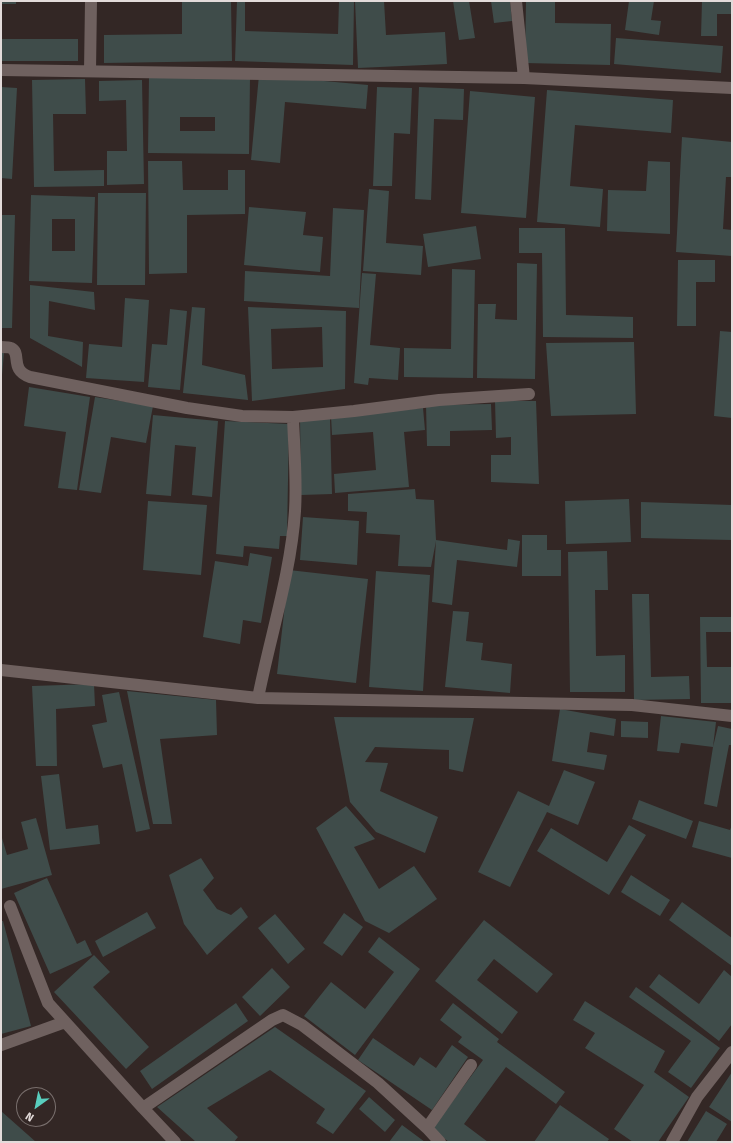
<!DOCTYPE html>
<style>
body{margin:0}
#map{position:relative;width:733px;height:1143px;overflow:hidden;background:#332725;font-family:"Fira Sans",sans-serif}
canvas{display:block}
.frame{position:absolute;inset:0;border:2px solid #e3dbda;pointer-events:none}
.north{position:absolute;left:16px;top:1087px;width:40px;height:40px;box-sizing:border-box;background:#332725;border:1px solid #796f6d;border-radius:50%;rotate:213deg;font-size:11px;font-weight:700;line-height:16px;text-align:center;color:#e3dbda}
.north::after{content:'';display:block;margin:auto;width:14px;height:18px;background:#59cebe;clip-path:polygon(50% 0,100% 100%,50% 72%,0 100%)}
</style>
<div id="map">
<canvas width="733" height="1143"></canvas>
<div class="frame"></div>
<div class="north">N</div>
</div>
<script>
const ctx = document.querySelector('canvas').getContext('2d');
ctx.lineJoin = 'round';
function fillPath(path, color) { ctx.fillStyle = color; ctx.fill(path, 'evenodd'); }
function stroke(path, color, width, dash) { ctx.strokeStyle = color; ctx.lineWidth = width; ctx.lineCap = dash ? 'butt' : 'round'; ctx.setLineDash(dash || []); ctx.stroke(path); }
fillPath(new Path2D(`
 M1 1H16V4H1Z
 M182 1H231L232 61 104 63V35L182 34Z
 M237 1H245V31L338 34 339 1H354L353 65 235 61Z
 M355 1H384L386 35 445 32 447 64 358 68Z
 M453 1H469L475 38 459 40Z
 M491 1H510L512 21 494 23Z
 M526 1H555V23L611 24 610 65 525 63Z
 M629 1H654L651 20 661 21 659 35 625 30Z
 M702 1H732V14H717V36H701Z
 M616 38 723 46 721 73 614 64Z
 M1 39H78V61H1Z
 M259 75 368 85 366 109 285 102 280 163 251 160Z
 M149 76 250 78 249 154 148 153ZM180 117H215V131H180Z
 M85 79 86 114H53L54 171 104 170V186L34 187 32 80Z
 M142 80 144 184 107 185V151H127L126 100 99 101V81Z
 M1 87 17 88 12 179 1 178Z
 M377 87 412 88 410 134 394 133 392 186H373Z
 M419 87 464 89 463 120 434 119 431 200 415 199Z
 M547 90 673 100 671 133 575 125 570 186 603 189 600 227 537 222Z
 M470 91 535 97 526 218 461 213Z
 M682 137 732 142V177H726L723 229 732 230V256L676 252Z
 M148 161H182L183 190H228V170H245V214L187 215V273L149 274Z
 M648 161 670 162V234L607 231 608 190 646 191Z
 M369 189 389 191 386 243 423 246 421 275 363 271Z
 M98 193H146L145 285H97Z
 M31 195 95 197 92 283 29 281ZM52 219H75V251H52Z
 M249 207 306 212 303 235 323 237 320 272 244 265Z
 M333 208 364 210 359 308 244 301 245 271 330 276Z
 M1 215H15L12 328H1Z
 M476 226 481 259 428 267 423 234Z
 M519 228H565L566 315 633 317V338L543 337 542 253H519Z
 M678 260H715V282H696V326H677Z
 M517 263 537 264 535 379 477 378 478 304H496L495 319 517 320Z
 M452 269 475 270 473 378 404 377V348L451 349Z
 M362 273 376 274 370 345 400 348 398 380 369 378 368 385 354 383Z
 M30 285 94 292 95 310 49 301 48 336 83 342 82 367 30 338Z
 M125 298 149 300 144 382 86 378 89 344 122 347Z
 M192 307 205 308 202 365 245 375 248 400 183 393Z
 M248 307 346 311 345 389 252 401ZM322 327 323 367 272 369 271 329Z
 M170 309 187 311 180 390 148 387 152 344 167 345Z
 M720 331 732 332V418L714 416Z
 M634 342 636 414 551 416 546 343Z
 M1 353H4L2 375H1Z
 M29 387 90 397 77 490 58 488 66 432 24 426Z
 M95 397 153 406 146 443 111 437 101 493 79 490Z
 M495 401H536L539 484 491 482V455H511V437L496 438Z
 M491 404 492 430 450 431V446H427L426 405Z
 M423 408 425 430 404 432 409 487 335 493 334 474 376 470 373 432 332 435 331 416Z
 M153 415 218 421 212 497 192 495 196 447 175 445 171 496 146 494Z
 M330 417 332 494 301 495 300 418Z
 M225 421 289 424 287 536H280L279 549 244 546 243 557 216 554Z
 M415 489 416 499 434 500 436 540 507 550 508 539 520 541 517 567 457 560 452 605 432 602 436 541 431 567 398 566 400 535 366 533 367 512 348 511V494Z
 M629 499 631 542 566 544 565 501Z
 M148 501 207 505 201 575 143 570Z
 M641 502 732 505V540L641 538Z
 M303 517 359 521 357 565 300 560Z
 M522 535H547V550H561V576H522Z
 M607 551 608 590H595L596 656 625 655V692H570L568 552Z
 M250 553 272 557 261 623 243 620 240 644 203 637 215 561 248 566Z
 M289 570 368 579 356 683 277 674Z
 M376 571 430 575 423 691 369 687Z
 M632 594H649L651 677 689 676 690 699 634 700Z
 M453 611 469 612 466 641 483 643 481 660 512 664 510 693 445 687Z
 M700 617H732V632H706L707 667H732V703H701Z
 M94 684 95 706 56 709 57 766H36L32 686Z
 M127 691 216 700 217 735 160 739 172 824H153Z
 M119 692 150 829 136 832 122 764 103 768 92 725 107 722 102 695Z
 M560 709 616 719 614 736 590 732 587 752 607 755 604 770 552 761Z
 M661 716 716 722 713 747 681 743 679 753 657 751Z
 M334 717 474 718 463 772 449 769V750L375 747 365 762 388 763 380 791 438 817 425 853 376 832 350 802Z
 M621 721 648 722V738L621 737Z
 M718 726 732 729V745H729L717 807 704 804 713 747Z
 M564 770 595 782 578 825 547 812 510 887 478 872 518 791 549 806Z
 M59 774 66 829 98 825 100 844 50 850 41 776Z
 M639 800 693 821 686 839 632 819Z
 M346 806 375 839 354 847 379 889 414 866 437 899 389 933 365 921 316 828Z
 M36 818 52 875 1 889V838H2L7 855 28 849 21 822Z
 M699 821 730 830 732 825V858L692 847Z
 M629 825 646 835 609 895 537 851 551 828 607 862Z
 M201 858 214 878 203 890 217 909 231 915 241 907 248 917 207 955 184 924 169 875Z
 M631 875 670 900 660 916 621 892Z
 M47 878 77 944 85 940 92 955 50 974 14 893Z
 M682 902 732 938V966L669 920Z
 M147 912 156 928 103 957 95 941Z
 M344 913 363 927 342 956 323 943Z
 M275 914 305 949 288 964 258 928Z
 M484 920 553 974 537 993 494 959 477 980 518 1012 502 1034 435 981Z
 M1 921H3L31 1026 1 1034Z
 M379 937 420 969 355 1055 304 1016 331 982 365 1009 394 972 368 952Z
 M94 955 110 972 93 987 149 1047 126 1069 54 992Z
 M272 968 290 987 260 1016 242 997Z
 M724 970 732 977V1024L719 1041 649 987 659 974 699 1004Z
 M636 987 720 1048 691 1088 668 1072 691 1041 629 997Z
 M585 1001 665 1051 654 1072 689 1097 658 1142H633L614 1129 644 1085 585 1048 595 1033 573 1020Z
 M236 1003 248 1021 152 1089 140 1071Z
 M453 1003 499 1039 497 1042 565 1092 556 1104 506 1067 464 1124 488 1142H449L432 1129 483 1060 458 1042 462 1037 440 1020Z
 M275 1027 366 1091 333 1134 316 1123 325 1109 270 1070 207 1108 238 1137 234 1142H196L157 1107Z
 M373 1038 414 1066 420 1057 436 1068 452 1045 468 1057 432 1110 358 1060Z
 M732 1072V1122L709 1107Z
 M369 1097 395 1120 385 1132 359 1109Z
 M560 1105 609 1139 607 1142H534Z
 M1 1111 36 1142H1Z
 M706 1111 727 1124 716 1142H687Z
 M402 1125 425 1142H389Z`), '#3f4c4a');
stroke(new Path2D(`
 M516 1 524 78
 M1 70 524 78 732 88
 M90 71 91 1
 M1 347C4 347 9 347 11 348 22 353 9 370 30 377L187 408 242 416 293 417 354 411 439 400 529 394
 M1 670 258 698 632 705 732 716
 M258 698C270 637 291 573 295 511 297 480 294 448 293 417
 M10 906 48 1003 143 1108
 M1 1045 65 1022
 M175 1142 143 1108 272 1020 283 1015 302 1025 378 1083 427 1128
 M440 1142 427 1128 471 1065
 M672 1142 697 1097 732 1052`), '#6f615f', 12);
</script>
